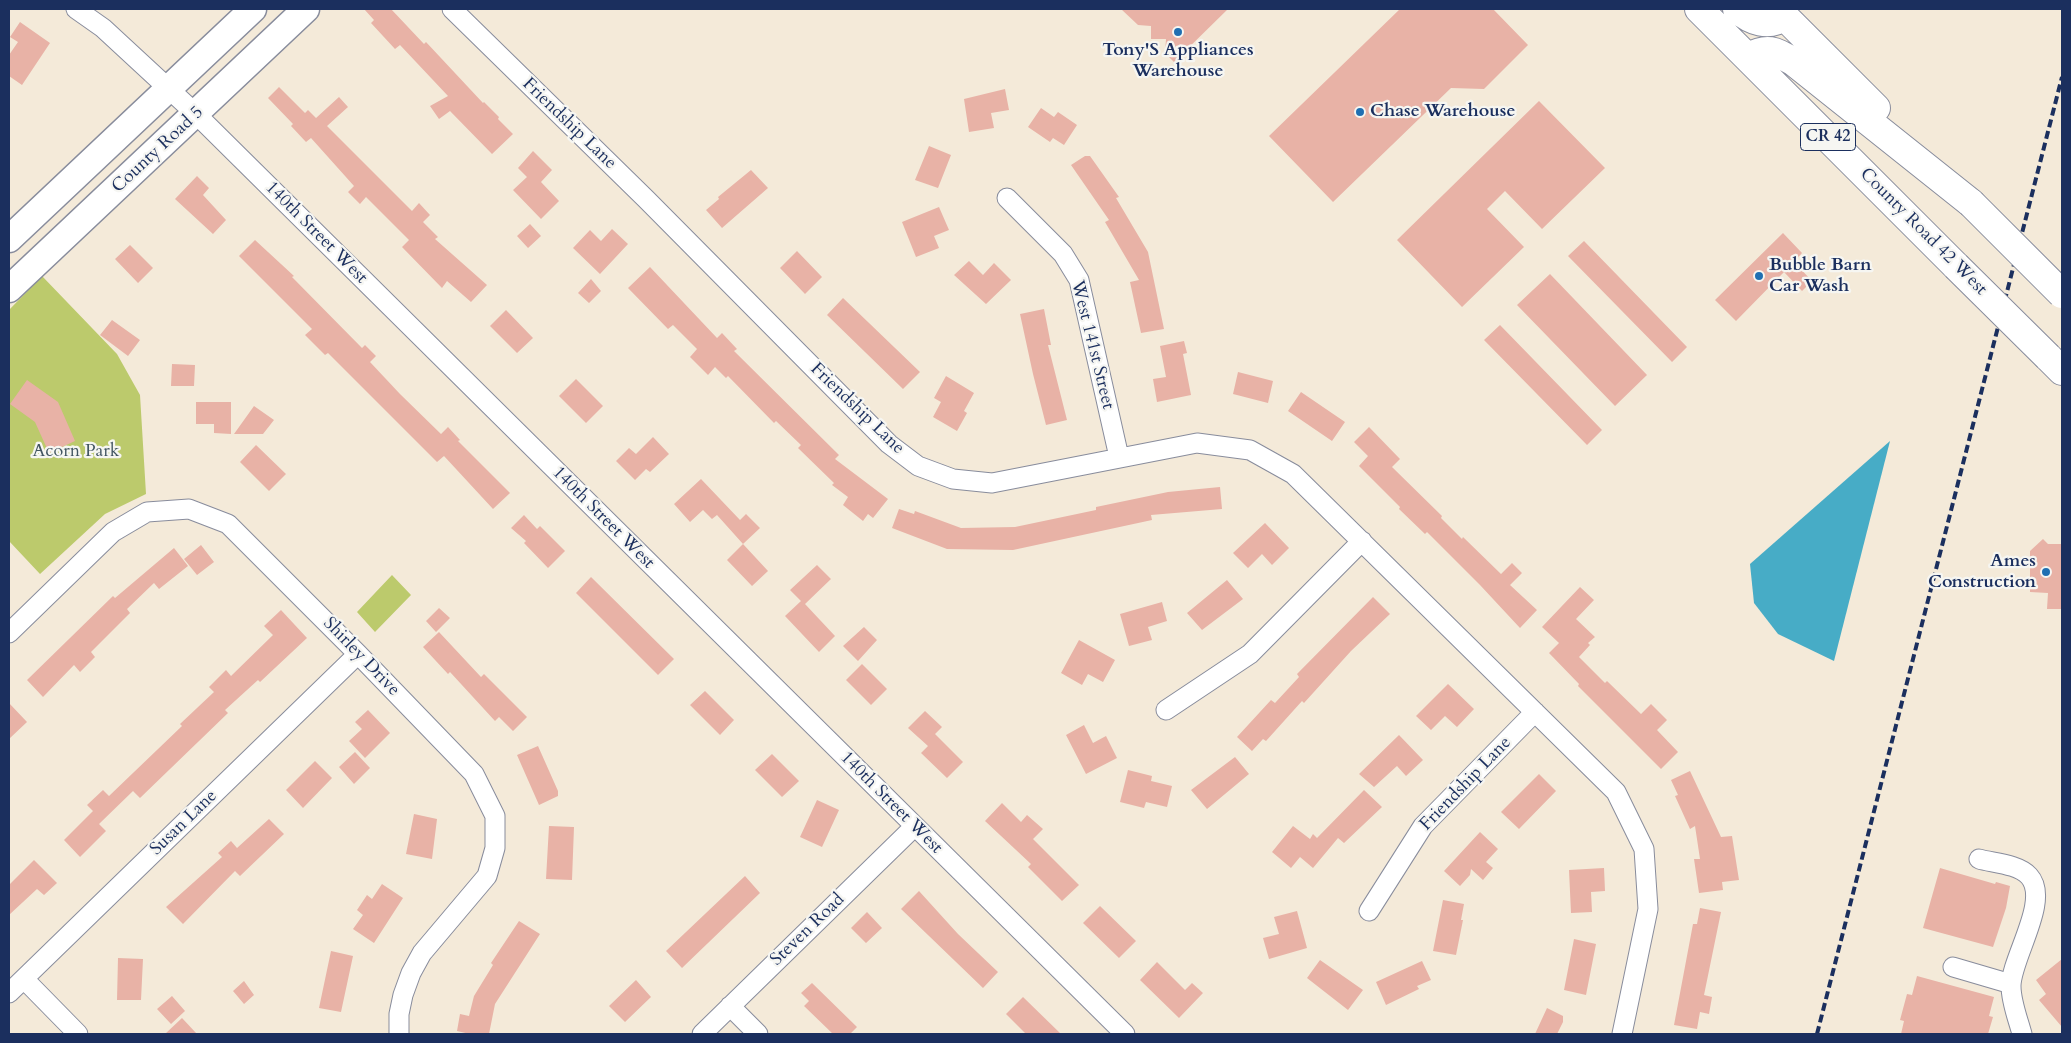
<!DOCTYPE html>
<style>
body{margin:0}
#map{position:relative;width:2071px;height:1043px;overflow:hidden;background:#f4ead9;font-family:Cardo,serif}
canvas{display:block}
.frame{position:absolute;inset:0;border:10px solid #1b2f5e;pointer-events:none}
</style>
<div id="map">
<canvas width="2071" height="1043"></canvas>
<div class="frame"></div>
</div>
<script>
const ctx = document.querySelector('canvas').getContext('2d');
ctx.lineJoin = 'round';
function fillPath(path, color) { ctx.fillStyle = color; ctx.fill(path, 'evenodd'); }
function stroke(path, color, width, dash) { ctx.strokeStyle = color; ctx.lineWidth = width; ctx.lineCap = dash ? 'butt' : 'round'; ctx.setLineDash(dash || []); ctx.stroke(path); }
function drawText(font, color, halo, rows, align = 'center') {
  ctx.font = font + ' Cardo,serif'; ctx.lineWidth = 4.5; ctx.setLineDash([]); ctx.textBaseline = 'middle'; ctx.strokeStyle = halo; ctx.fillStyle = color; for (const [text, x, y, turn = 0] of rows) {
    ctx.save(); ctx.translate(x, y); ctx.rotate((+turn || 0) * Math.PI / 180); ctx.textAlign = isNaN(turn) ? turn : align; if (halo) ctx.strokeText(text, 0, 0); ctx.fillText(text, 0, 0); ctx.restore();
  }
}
fillPath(new Path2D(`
 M42 276 117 354 140 395 146 494 105 514 40 574 9 541V310Z
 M392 575 411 595 375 632 357 612Z`), '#bcca6c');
fillPath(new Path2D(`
 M1890 441 1834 661 1778 634 1754 603 1750 564Z`), '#47acc6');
fillPath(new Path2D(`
 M364 9H391L424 44 426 42 483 103 484 102 499 117 498 119 513 134 492 154 450 111 439 119 430 106 448 96 400 45 395 49 371 23 374 20Z
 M1121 9H1228L1174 62 1165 53 1166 39H1151V26L1138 25Z
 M1400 9H1493L1528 45 1484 89 1451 88 1333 202 1269 136Z
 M20 22 50 43 22 85 9 76V55L18 42 10 37Z
 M279 87 305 113 308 110 316 118 339 97 348 107 327 126 412 211 419 203 430 215 423 222 438 237 435 239 487 285 471 302 447 281 442 288 402 247 409 240 366 197 360 204 348 192 354 186 311 138 306 142 291 126 293 124 268 98Z
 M1005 89 1009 110 991 113 994 128 969 132 964 99Z
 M1539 101 1605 168 1542 229 1505 191 1487 209 1524 247 1462 307 1397 240Z
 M1041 108 1054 117 1058 112 1077 125 1064 145 1053 138 1050 142 1028 127Z
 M929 146 951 155 938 188 915 180Z
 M533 151 552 170 541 182 559 201 541 219 513 190 527 177 518 168Z
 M1085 156H1090L1119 197 1116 198 1148 252 1164 329 1141 333 1130 282 1139 280 1105 222 1109 220 1071 165Z
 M751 170 768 188 722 228 706 210 719 199 718 197Z
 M197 176 209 188 203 195 226 220 213 234 175 199Z
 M939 207 949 230 934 236 939 248 916 257 902 222Z
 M530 224 541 236 528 248 517 236Z
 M612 229 628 244 600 274 573 248 590 230 601 241Z
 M1783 233 1802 253 1794 262 1812 281 1802 291 1784 272 1736 321 1715 300Z
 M255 240 294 276 292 277 362 348 365 345 376 356 370 362 400 394 441 434 448 427 460 440 458 441 510 493 493 509 444 456 437 462 328 353 325 355 305 335 312 329 239 256Z
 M1584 241 1687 347 1672 362 1568 256Z
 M130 245 153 268 138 283 115 259Z
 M797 251 822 277 805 294 780 268Z
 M969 261 983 275 994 263 1011 280 986 304 954 275Z
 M650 267 717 338 722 333 737 349 734 351 839 455 835 459 888 499 873 518 868 514 863 521 843 505 848 497 832 485 834 483 798 448 801 445 776 421 774 423 728 376 726 378 715 367 708 375 690 357 697 349 673 325 668 329 628 288Z
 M1550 274 1647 375 1615 406 1517 305Z
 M591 279 601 291 589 303 578 293Z
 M843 298 920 372 903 389 827 315Z
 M1044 309 1051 345H1048L1067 420 1046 425 1033 374 1020 314Z
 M506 310 533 338 517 353 490 326Z
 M112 320 140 340 128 356 100 335Z
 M1500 325 1602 430 1587 445 1484 340Z
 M1184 341 1187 353 1183 354 1191 395 1157 402 1153 379 1166 377 1160 346Z
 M172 364 195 365 194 386H171Z
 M1238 372 1273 381 1268 403 1233 394Z
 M946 376 974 393 964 411 967 413 957 431 933 417 941 402 934 398Z
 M576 379 603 406 586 423 559 396Z
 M27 380 58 402 75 441 49 453 35 422 10 404Z
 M1301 392 1345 422 1332 441 1288 411Z
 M196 402H231V434L214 433V424H196Z
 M254 406 274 420 263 434H234Z
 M1369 427 1400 459 1392 467 1442 516 1441 518 1462 539 1463 537 1501 574 1512 563 1522 573 1510 585 1537 610 1520 628 1480 585 1427 532 1425 534 1399 509 1400 507 1359 466 1368 456 1354 442Z
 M653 437 669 454 650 472 646 469 635 480 616 461 629 448 636 454Z
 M256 445 286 474 269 491 240 462Z
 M701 479 740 520 746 514 760 528 743 544 717 515 712 519 703 510 690 522 674 504Z
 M1220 487 1222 509 1151 515 1152 520 1013 550 947 549 892 528 899 509 914 514 915 511 961 528 1015 527 1096 510V507L1168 492Z
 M524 515 537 529 540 526 565 551 548 568 524 543 526 541 511 528Z
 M1265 523 1289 548 1272 565 1262 554 1248 568 1233 553Z
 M2043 539 2048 544H2062V609H2047L2048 593 2030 592V551Z
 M743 544 768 571 752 586 727 560Z
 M201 545 214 562 197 575 184 559Z
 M174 548 188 566 159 589 154 583 127 609 130 613 91 652 95 657 80 672 74 665 43 697 27 680 113 596 115 598Z
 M817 565 831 579 805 604 835 636 819 652 785 616 801 601 790 590Z
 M591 577 674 659 658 675 576 593Z
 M1227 580 1243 599 1202 630 1187 613Z
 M1580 587 1594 600 1576 619 1595 637 1588 643 1590 645 1579 657 1605 683 1607 681 1641 714 1651 704 1667 720 1657 730 1678 752 1661 769 1578 686 1579 684 1549 653 1559 643 1542 627Z
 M1373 597 1390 614 1351 651 1304 703 1302 701 1266 741 1263 739 1252 751 1237 737 1271 700 1275 703 1299 677 1297 674Z
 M1162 602 1167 621 1148 627 1152 640 1129 646 1120 614Z
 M439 608 450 618 436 632 426 621Z
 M281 610 307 638 260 682 258 680 225 710 228 713 140 798 133 791 99 824 106 831 80 857 64 840 93 811 87 805 103 790 109 796 182 726 180 724 214 692 209 687 226 670 231 676 273 635 264 626Z
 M864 627 877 640 858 661 843 646Z
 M439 632 481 677 484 674 527 717 513 731 499 717 495 721 450 672 448 674 423 647Z
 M1079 640 1115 660 1103 682 1088 674 1082 685 1061 673Z
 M862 664 887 689 871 705 846 680Z
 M1448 684 1474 709 1457 727 1445 716 1431 730 1416 716Z
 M705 691 734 720 720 735 690 705Z
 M9 703 27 722 9 739Z
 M368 710 390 733 365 758 349 741 362 729 355 722Z
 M925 711 942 727 935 734 963 762 947 778 921 753 928 746 908 728Z
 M1084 725 1093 743 1106 736 1117 758 1086 774 1066 735Z
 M1399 735 1423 760 1406 776 1397 766 1374 787 1359 774Z
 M538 746 558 791V796L539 805 517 755Z
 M355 752 370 768 354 784 339 767Z
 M772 754 799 781 782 797 755 770Z
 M1235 757 1249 774 1207 809 1191 790Z
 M315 761 332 778 303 808 286 790Z
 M1128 770 1152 776 1151 781 1172 786 1167 807 1146 802 1144 808 1120 802Z
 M1690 771 1721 837 1732 836 1739 880 1722 882 1723 890 1699 893 1694 859H1700L1695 826 1690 829 1675 796 1678 795 1671 780Z
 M1539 774 1556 791 1519 829 1501 812Z
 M1364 790 1382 807 1344 843 1338 838 1313 868 1300 857 1291 868 1272 852 1293 826 1310 839 1313 834 1317 838Z
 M817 800 839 810 822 847 800 837Z
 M1002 803 1021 822 1027 815 1043 829 1033 839 1079 885 1062 901 1028 867 1031 864 985 821Z
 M414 814 437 819 432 859 406 854Z
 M269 819 284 834 240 876 235 871 183 924 166 907 222 857 218 853 231 841 237 848Z
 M549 826 574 827 572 880 546 879Z
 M1480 832 1498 849 1486 862 1493 868 1483 880 1471 869 1470 875 1460 886 1444 871Z
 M34 860 57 883 44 895 37 889 9 915V885Z
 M1604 868 1605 891 1591 892 1592 912 1571 913 1569 870Z
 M1940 868 1995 884 1996 882 2010 886 2006 908 1993 947 1923 928Z
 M745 876 760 893 682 968 666 951Z
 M382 884 403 898 374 943 353 929 363 915 357 910 367 895 372 899Z
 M919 891 958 934 998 972 983 988 901 909Z
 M1443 900 1464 904 1461 920H1463L1456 955 1433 951Z
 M1100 906 1136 941 1119 958 1083 923Z
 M1700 908 1721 912 1704 995 1712 997 1709 1014 1700 1012 1697 1029 1674 1025 1693 924H1697Z
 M1297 911 1307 948 1269 959 1263 938 1279 934 1274 917Z
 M867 912 882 928 866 943 851 928Z
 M519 921 540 934 495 1004 489 1034H470L457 1031 460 1014 469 1016 474 996 493 965 491 963Z
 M1574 939 1596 944 1586 995 1564 990Z
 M331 951 353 956 341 1012 319 1008Z
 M118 958 143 959 141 1000H117Z
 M2062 959V1027L2039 1000 2046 994 2036 980Z
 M1320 960 1363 990 1348 1010 1307 978Z
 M1422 961 1431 980 1417 986 1419 989 1386 1005 1376 982Z
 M1157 962 1185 990 1192 983 1203 993 1179 1018 1140 980Z
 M1917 976 1994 997 1989 1016 1993 1017 1988 1034H1901L1904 1021 1900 1020 1907 994 1912 995Z
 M636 980 651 997 625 1022 609 1006Z
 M244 981 254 995 244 1004 233 991Z
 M812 983 857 1027 850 1034H833L804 1006 809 1001 801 993Z
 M172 996 185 1011 171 1024 157 1009Z
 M1023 997 1061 1034H1026L1006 1014Z
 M1547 1008 1563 1016V1022L1557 1034H1535Z
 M182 1018 197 1034H165Z`), '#e8b2a6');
const minor = new Path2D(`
 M76 9 103 28 196 114 1125 1034
 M452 9 646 199 889 444 918 466 953 479 992 483 1197 443 1250 450 1293 474 1616 792 1644 849 1648 909 1622 1034
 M1007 198 1063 254 1079 280 1119 457
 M9 633 113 532 147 512 189 509 228 524 358 654 474 774 495 816V848L487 876 422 953 411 973 403 995 399 1014V1034
 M1166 710 1250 654 1362 541
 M1979 859C1993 863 2018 864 2029 876 2051 900 2011 958 2011 986 2011 1002 2018 1019 2022 1034
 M1369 911 1423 826 1535 712
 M1953 967 2011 984
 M24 979 78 1034
 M9 993 358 654
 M730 1006 758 1034
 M702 1034 915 826`);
const secondary = new Path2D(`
 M9 239 253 9
 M9 289 306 9`);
const trunk = new Path2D(`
 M1699 9 1956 266
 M1737 9C1751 21 1769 28 1784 16
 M1777 9 1876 108
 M1748 57C1768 46 1775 51 1794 62L1971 203
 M2048 357 2062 371`);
stroke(minor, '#888c9c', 21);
stroke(secondary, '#888c9c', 29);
stroke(trunk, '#888c9c', 30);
stroke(minor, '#fff', 19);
stroke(secondary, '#fff', 26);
stroke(trunk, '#fff', 28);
stroke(new Path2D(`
 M1817 1034 2062 77`), '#1b2f5e', 4, [8, 4]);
const trunkBridge = new Path2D(`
 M1971 203 2062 294
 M1956 266 2048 357`);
stroke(trunkBridge, '#888c9c', 30, []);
stroke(trunkBridge, '#fff', 28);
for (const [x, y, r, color] of [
 [1178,32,5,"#1f6fb2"],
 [1360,112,5,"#1f6fb2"],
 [1759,276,5,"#1f6fb2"],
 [2046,572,5,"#1f6fb2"]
]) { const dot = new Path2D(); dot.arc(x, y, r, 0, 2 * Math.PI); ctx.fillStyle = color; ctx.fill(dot); stroke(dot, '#f6f6f2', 2); }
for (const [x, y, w] of [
 [1828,137,55]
]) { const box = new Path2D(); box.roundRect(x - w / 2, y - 13.5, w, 27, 4); ctx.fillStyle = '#f6f6f2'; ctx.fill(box); stroke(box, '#1b2f5e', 1); }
drawText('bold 16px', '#1b2f5e', null, [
 ["CR 42",1828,137]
]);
drawText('bold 18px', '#1b2f5e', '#f6f6f2', [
 ["Tony'S Appliances",1178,51,"center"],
 ["Warehouse",1178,72,"center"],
 ["Chase Warehouse",1370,112],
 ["Bubble Barn",1769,266],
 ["Car Wash",1769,287],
 ["Ames",2036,562,"right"],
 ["Construction",2036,583,"right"]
], 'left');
drawText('18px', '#1b2f5e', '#f6f6f2', [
 ["Friendship Lane",569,124,44],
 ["County Road 5",158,150,-43],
 ["County Road 42 West",1923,232,45],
 ["140th Street West",316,233,45],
 ["West 141st Street",1092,345,76],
 ["Friendship Lane",857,409,44],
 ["140th Street West",603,518,45],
 ["Shirley Drive",361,657,46],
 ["Friendship Lane",1466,784,-46],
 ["140th Street West",891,803,45],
 ["Susan Lane",184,823,-44],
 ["Steven Road",808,930,-44]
]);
drawText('18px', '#435662', '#f6f6f2', [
 ["Acorn Park",76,452]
]);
</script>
